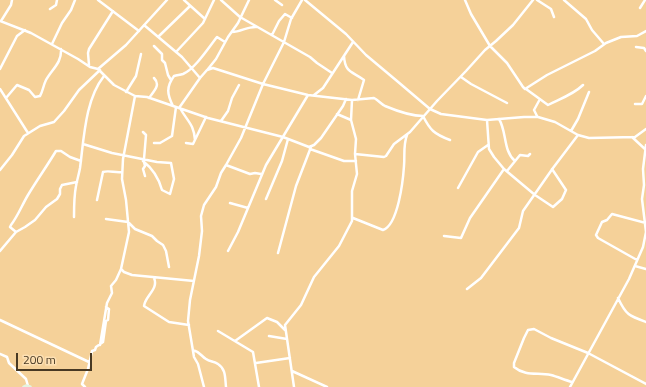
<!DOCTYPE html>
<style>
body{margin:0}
#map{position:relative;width:646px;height:387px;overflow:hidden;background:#f5d199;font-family:"Titillium Web",sans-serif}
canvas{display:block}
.scale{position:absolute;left:16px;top:353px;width:76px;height:18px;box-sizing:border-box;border:2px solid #483923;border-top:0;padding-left:5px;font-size:12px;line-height:14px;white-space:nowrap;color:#483923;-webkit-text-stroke:3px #fde0b3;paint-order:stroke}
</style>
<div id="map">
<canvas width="646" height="387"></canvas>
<div class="scale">200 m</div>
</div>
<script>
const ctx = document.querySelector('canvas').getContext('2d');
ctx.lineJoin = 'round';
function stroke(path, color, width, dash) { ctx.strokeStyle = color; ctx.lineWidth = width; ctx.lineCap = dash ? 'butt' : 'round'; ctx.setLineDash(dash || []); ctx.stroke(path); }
stroke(new Path2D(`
 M98 0 139 31
 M184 0 205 19
 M221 0 240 17 310 57 317 63 332 73
 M275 0 282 5
 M305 0 346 34 366 55 397 81 430 109 441 114 487 120 524 117H538L555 122 578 135 589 138 635 137 646 129
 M465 0 471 14 490 46 507 63 523 87 525 89 547 75 595 51 606 43 621 37 637 36 646 31
 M537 0 551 9 554 17
 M564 0 586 19 592 30 604 44
 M640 8 645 0
 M50 9 56 5 57 0
 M0 21 31 33 78 59 90 67 98 69 126 45 167 0
 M1 21 11 5 12 0
 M144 25 182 57 200 78
 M232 32C241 32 248 26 257 27
 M272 35 279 21 285 14 292 18
 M158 37 190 6
 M52 44 62 23 71 10 75 0
 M154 46 162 54V60L165 63 168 75 171 80
 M636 47 644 48 646 51
 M176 52 203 23 214 0
 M344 56C345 73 352 71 364 80L358 100
 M89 65 88 53 89 49 113 11
 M0 69 17 36 25 30
 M98 69 114 85 135 96 147 97 208 118 283 137 309 147 314 145 321 138 343 106 346 99
 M208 69 216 59 228 37 238 23 249 0
 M461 77 471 84 507 103
 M0 89 28 133
 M526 89 548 105C560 99 574 94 583 85
 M126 92 136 76 141 54
 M314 95 323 88 353 42
 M135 96 123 159 122 179 126 200 129 232 121 269 124 272 132 275 194 281
 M6 98 17 85 29 90 35 97 40 96C43 91 43 86 46 80 52 69 62 63 61 49
 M149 98C154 91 161 85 154 78
 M635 104H642L646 96
 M173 106C167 94 166 87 174 76 177 75 180 75 183 74 195 69 209 47 217 37L225 42
 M179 108 200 78 207 70 213 68 263 84 308 95 352 100 374 98C378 100 381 104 385 106 397 111 410 116 423 116 430 130 434 134 450 140
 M180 108C187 121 194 124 195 140
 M337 114 351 120
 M537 116 534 110 540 99
 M499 119C507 132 503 151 515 161
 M221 121 228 111 232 98 239 85
 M571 131 578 119 589 92
 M143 132 146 135 144 159
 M632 137 646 150
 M154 143H160L172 136 176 107
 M186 143 193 144 206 117
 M83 144 112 153 157 162 171 163 174 179 170 194 162 190C159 179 152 168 143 161
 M310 149 344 161H356
 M355 154 384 157 386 156 394 144 410 132 437 101 466 71 485 50 496 41 513 25 533 0
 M144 162 145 166 143 169 145 176
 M226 165 250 174 255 173 261 174
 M504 169 535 195 553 207 562 199 566 190 552 169
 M0 170 12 155 24 136 40 126 54 122 64 111 79 90 100 70
 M507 171 520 155 528 156 530 154
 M458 188 478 152 488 145
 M266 199 282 161 288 139
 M97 200 103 172C109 170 115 173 122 172
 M230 203 248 208
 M74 217C74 206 74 196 76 186 77 180 79 174 80 168 84 138 85 100 104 76
 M353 218 383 230C398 225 403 181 404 166 405 155 403 145 407 135
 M106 219 128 222
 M129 223 135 229 152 236 157 241 163 245 166 251 169 267
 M16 232 10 227 11 225C18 216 22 205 28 195 37 180 47 166 56 151H61L70 157 81 161
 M444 236 461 238 470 218 504 169 494 157 489 149 487 120
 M0 251 16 232 25 227 35 220 46 207 57 199 60 194V189L62 185 77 182
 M228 251 238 232 266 165 308 95
 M278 253 296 186 311 147
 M637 260 598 238 596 235 602 222 607 220 612 214 646 223
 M635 266 646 269
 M154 278C159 289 145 296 144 306L169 322 189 325
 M467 289 481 278 519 228 523 211 553 168 578 135
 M618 298C626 315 629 316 646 322
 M0 320 89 362
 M218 331 253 352 259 387
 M269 336 287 339
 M235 341 267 318 277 322 285 330
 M100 345 107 303 112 293 111 286 116 280 121 269
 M193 350C200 352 201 356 206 359 210 362 214 361 218 364 226 369 225 378 226 387
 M0 354 7 357 9 363 26 379 28 386
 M256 363 290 358
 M292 371 327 387
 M572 382C565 380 558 377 551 375 538 372 526 377 514 367V363L524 338 528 330 534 329 551 338 588 353 646 384
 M85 387 82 384 88 369 92 351 95 350 96 347 103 342 106 321 108 320 109 309 106 307
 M204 387 198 364 194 357 188 321 190 300 199 256 202 231 201 216 204 205 216 187 221 173 226 165 241 138 263 84 284 42 291 19 302 0
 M294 387 285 325 301 305 314 277 339 246 352 221V191L357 174 355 154 356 139 351 120 352 100
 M570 387 629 279 643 247 646 232 642 199 644 185 643 169 646 145`), '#fff', 2.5);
stroke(new Path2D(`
 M24 387 26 386 30 387`), '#e5f4e0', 3.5);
</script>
